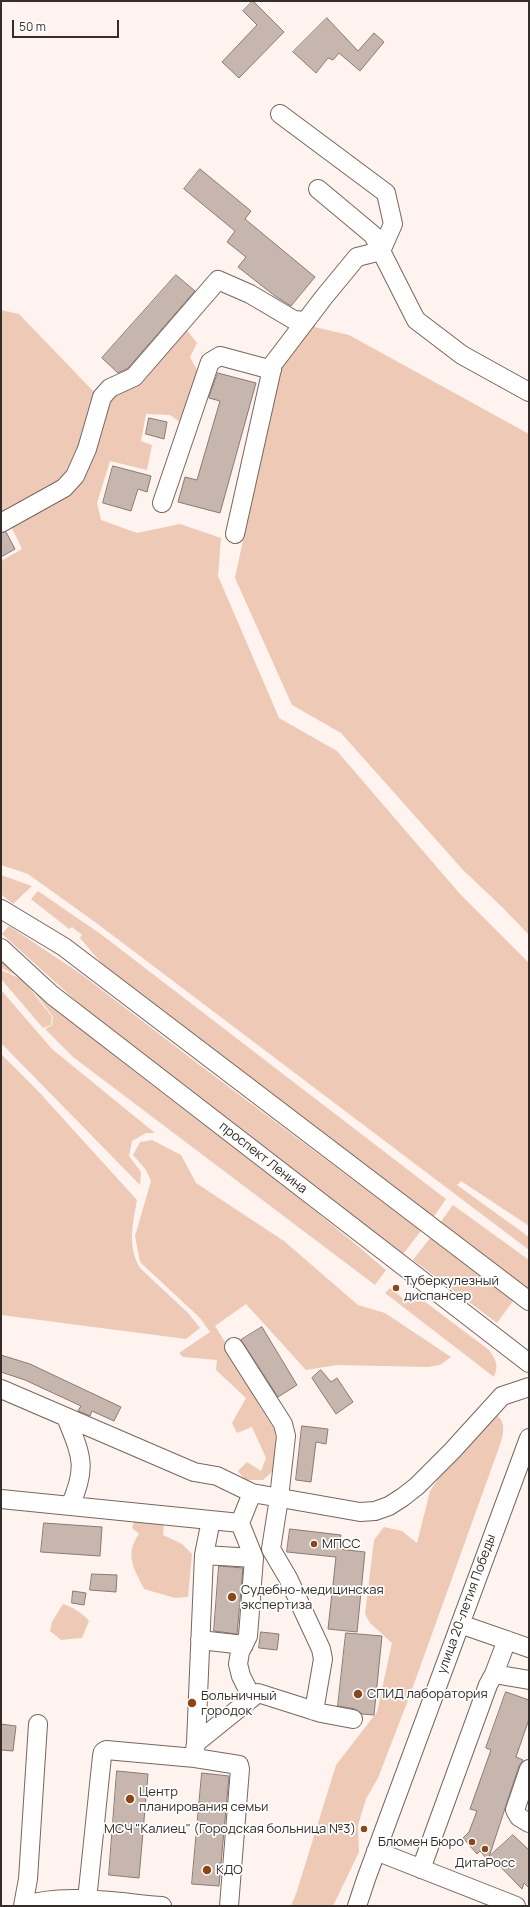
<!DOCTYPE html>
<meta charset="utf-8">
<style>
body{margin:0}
#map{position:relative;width:530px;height:1907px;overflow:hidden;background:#fef3ee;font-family:Manrope,sans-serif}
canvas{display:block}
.frame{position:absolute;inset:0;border:2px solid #342d29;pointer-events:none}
.scale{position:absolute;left:12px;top:20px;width:107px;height:18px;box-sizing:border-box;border:2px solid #342d29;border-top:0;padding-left:5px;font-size:12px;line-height:14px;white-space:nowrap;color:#342d29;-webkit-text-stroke:3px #fff;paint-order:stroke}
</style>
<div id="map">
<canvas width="530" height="1907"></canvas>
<div class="frame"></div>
<div class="scale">50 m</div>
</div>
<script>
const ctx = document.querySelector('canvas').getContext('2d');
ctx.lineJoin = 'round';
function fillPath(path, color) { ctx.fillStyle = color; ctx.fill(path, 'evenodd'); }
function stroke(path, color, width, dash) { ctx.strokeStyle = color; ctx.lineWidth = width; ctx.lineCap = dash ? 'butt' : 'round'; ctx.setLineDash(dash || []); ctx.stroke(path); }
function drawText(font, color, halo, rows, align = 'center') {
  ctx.font = font + ' Manrope,sans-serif'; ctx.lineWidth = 3.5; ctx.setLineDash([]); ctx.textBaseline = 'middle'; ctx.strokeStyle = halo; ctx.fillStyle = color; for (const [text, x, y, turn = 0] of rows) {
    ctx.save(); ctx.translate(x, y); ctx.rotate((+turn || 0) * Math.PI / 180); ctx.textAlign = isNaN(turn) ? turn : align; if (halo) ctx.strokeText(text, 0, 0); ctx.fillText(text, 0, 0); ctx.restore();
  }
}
fillPath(new Path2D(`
 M1 310 19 314 95 393 82 448 60 484 1 515Z
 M310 326 349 335 529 434V935L502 907 463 870 341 733 292 705 235 578 279 370Z
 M186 329 197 343 190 357 198 372 180 422 170 415 146 414 141 441 152 445 147 470 110 461 97 503 101 520 137 533 180 524 221 538 218 576 279 718 337 751 460 894 529 963V1226L461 1181 457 1185 529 1237V1250L95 922 28 874 1 865V561L22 549 11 526 67 495 109 399 117 392 142 383Z
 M1 875 32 886 13 904 1 894Z
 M38 891 102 935 446 1199 433 1218 108 971 80 938 82 935 72 927 69 929 31 899Z
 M9 926 81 974 201 1066 421 1231 403 1254 95 1018 2 934Z
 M1 955C38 990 76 1025 116 1057 206 1128 300 1195 386 1270L375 1285 73 1057 45 1029 52 1025 53 1017 29 985 22 978 1 968Z
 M1 970 21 979 28 986 52 1017 51 1025 43 1028 1 979Z
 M1 990 52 1049 155 1133H146L132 1141 129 1156 141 1172 140 1185 1 1043Z
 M1 1054 38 1091 137 1200C133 1223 127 1246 140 1268L188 1313 200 1328 186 1339 1 1315Z
 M152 1140 181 1155 196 1183 284 1241 358 1305 385 1313 451 1357 440 1365 428 1367 337 1365 306 1370 246 1304 215 1326 252 1385 257 1402 274 1429 278 1450 274 1470 263 1480H245L238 1471 247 1462 261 1471 266 1458 252 1427 237 1433 232 1423 246 1398 216 1370 217 1360 183 1357 179 1353 210 1332 200 1318 140 1262 135 1236 151 1181 146 1170 133 1155 140 1142Z
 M453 1205 529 1260V1292L439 1224Z
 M430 1238 513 1301 497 1323 413 1260Z
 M390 1288 405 1300 412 1292 489 1350C496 1360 499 1365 494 1377L385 1293Z
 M494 1414C506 1419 504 1432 501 1442L410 1695 378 1778 366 1799 358 1825 359 1852 333 1906H291L297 1891 336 1765 377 1712 392 1643 370 1623 365 1614 374 1540 384 1527 402 1531 417 1543 430 1491 449 1463Z
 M134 1522H164L163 1535 182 1544 192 1554 188 1597 175 1598 144 1589C134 1568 124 1555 139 1534L132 1528Z
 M63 1604C72 1607 83 1613 89 1621L82 1638 61 1640 50 1631 52 1622Z`), '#eecab6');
const building = new Path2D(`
 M253 1 284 32 239 78 222 62 257 25 243 11Z
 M327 18 358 51 374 33 384 42 360 71 339 53 333 60 328 58 316 73 293 52Z
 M200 169 251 211 245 219 315 277 291 306 275 296 238 267 246 257 227 242 235 231 184 189Z
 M176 275 195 291 128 368 118 373 102 358Z
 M218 373 256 383 220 513 178 502 185 477 197 480 220 401 209 398Z
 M149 418 167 422 164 439 146 434Z
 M113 466 151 476 147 492 138 489 131 511 103 503Z
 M6 532 15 549 1 557V533Z
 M262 1327 297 1385 278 1397 241 1340Z
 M1 1355 30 1364 121 1407 114 1421 92 1411 90 1416 78 1411 81 1406 25 1380 1 1372Z
 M321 1370 331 1382 337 1378 353 1402 336 1414 312 1378Z
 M302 1426 328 1429 326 1444 316 1442 311 1482 296 1480Z
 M44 1523 102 1527 100 1556 41 1552Z
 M290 1529 341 1535 339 1549 365 1552 357 1632 328 1629 336 1557 287 1552Z
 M219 1566 243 1568 237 1634 214 1631Z
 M92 1574 117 1575 116 1592 90 1590Z
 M73 1591 86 1593 84 1605 72 1603Z
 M261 1632 279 1634 277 1650 259 1648Z
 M346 1633 382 1636 374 1715 362 1714 355 1709 338 1706Z
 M506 1692 529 1700V1719L516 1757 523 1760 519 1766 488 1860 480 1851 477 1854 463 1838 469 1832 477 1811 470 1809 491 1750 486 1748Z
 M1 1724 16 1726 13 1751 1 1750Z
 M117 1771 148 1774 139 1878 109 1875Z
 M202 1773 229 1776 219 1886 192 1884Z
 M513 1835 529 1850V1888L524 1883 522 1889 490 1856Z`);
fillPath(building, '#c7b6ad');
stroke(building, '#8a7a72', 1);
const minor = new Path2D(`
 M280 114 386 193 393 224 381 251
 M318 189 373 235 381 251
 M162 503 210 362 220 356 272 370
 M1 523 64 488 75 476 87 449 102 397 110 388 134 377 218 280 250 294 294 320 306 321
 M235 534 273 364 324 297 357 257 381 251 416 320 462 355 529 392
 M1 909 64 947 529 1301
 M1 948 52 995 529 1363
 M234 1347 283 1424 286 1436 279 1498 271 1549 288 1578 321 1649 323 1659 314 1711
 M1 1389 194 1472 217 1476 252 1493 360 1512 375 1511 389 1506 403 1497 417 1486 452 1451 502 1396 529 1387
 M66 1417C81 1455 88 1466 70 1506
 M252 1493 240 1523 254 1558 248 1636 240 1652 238 1664 241 1676 252 1698
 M1 1499 240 1523
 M204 1555 254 1558
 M460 1624 529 1648
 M200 1640 244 1645
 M494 1674 507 1640
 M196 1743 204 1555 211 1520
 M195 1750 196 1743 258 1693 321 1713 353 1719
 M529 1769 515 1810 519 1817 529 1823
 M376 1851 516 1906
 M421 1869 488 1685 494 1674 529 1680
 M87 1900 102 1756 103 1752 106 1750 195 1758 239 1765 240 1769 229 1906
 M23 1906 28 1879 38 1724
 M23 1906C63 1892 121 1903 162 1906
 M357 1906 366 1879 529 1438`);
stroke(minor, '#76675e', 20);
stroke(minor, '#fff', 18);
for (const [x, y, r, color] of [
 [396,1288,4,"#8b471a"],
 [314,1544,4,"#8b471a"],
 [232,1597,5,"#8b471a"],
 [358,1694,5,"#8b471a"],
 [192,1703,5,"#8b471a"],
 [130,1799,5,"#8b471a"],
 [364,1829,4,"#8b471a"],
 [472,1842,4,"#8b471a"],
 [485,1849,4,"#8b471a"],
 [207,1870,5,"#8b471a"]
]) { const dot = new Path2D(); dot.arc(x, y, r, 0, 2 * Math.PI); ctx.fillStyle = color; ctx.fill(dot); stroke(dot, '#fff', 1.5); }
drawText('13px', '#342d29', '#fff', [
 ["проспект Ленина",263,1158,38],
 ["улица 20-летия Победы",467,1604,-70]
]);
drawText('13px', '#342d29', '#fff', [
 ["Туберкулезный",404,1281],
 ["диспансер",404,1296],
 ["МПСС",322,1544],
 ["Судебно-медицинская",241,1590],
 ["экспертиза",241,1605],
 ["СПИД лаборатория",367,1694],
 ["Больничный",201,1696],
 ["городок",201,1711],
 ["Центр",139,1792],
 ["планирования семьи",139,1807],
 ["МСЧ \"Калиец\" (Городская больница №3)",356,1829,"right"],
 ["Блюмен Бюро",464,1842,"right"],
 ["ДитаРосс",485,1863,"center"],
 ["КДО",216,1870]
], 'left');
</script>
